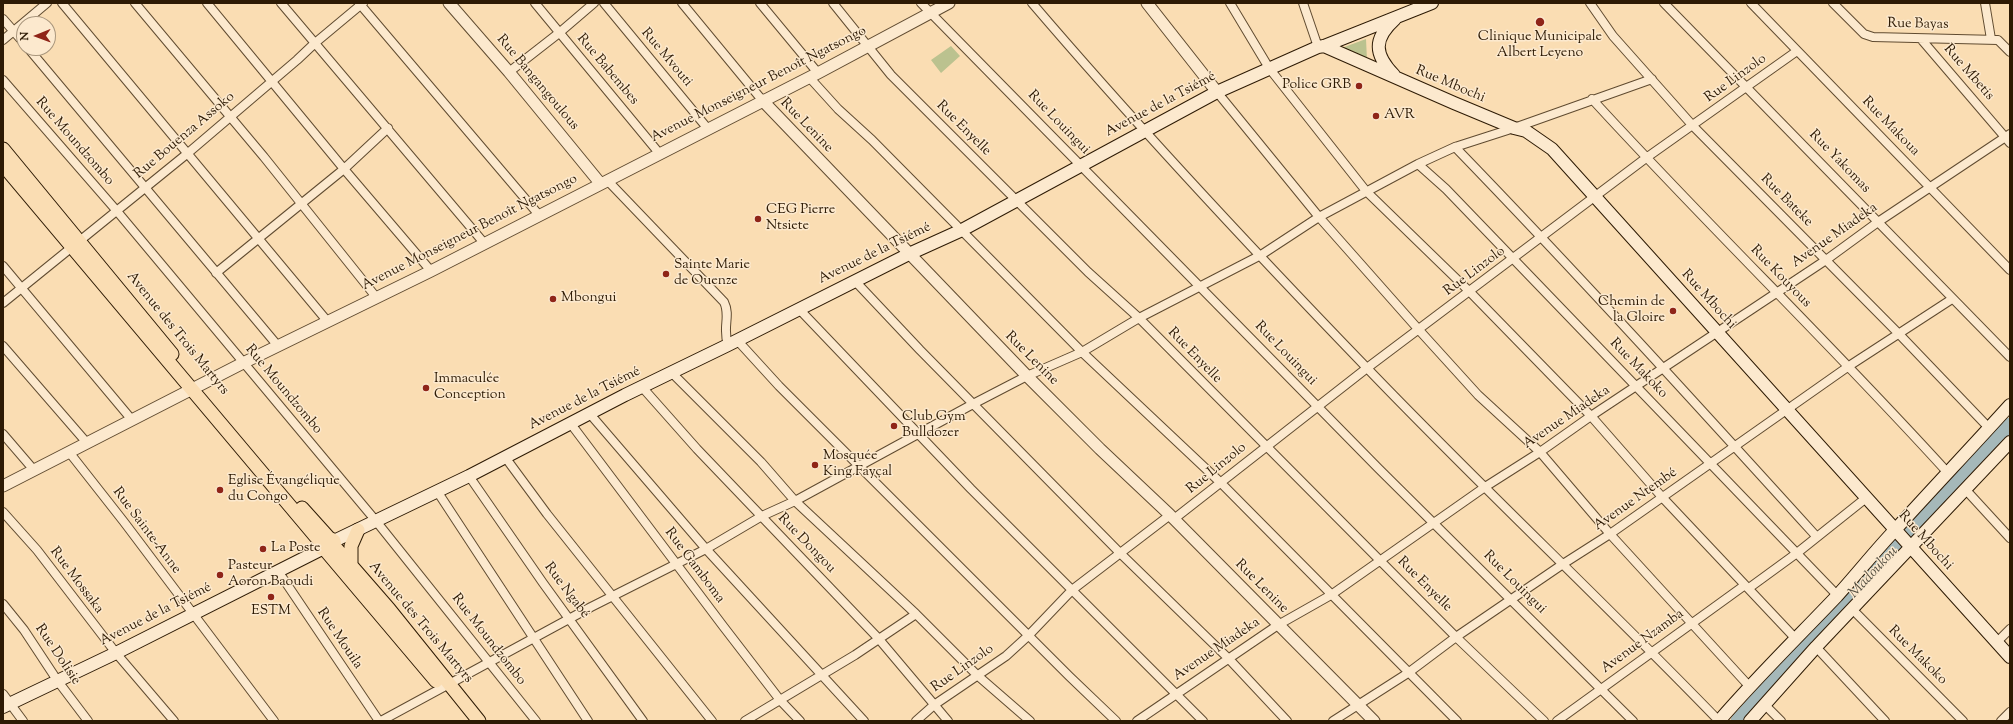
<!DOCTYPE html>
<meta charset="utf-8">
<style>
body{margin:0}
#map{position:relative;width:2013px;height:724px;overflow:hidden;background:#faddb3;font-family:"Sorts Mill Goudy",serif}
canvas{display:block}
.frame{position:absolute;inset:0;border:4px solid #2d1a04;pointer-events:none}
.north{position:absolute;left:16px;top:16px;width:40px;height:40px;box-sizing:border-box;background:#fce9ce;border:1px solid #a9967d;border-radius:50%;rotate:269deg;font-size:11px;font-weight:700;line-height:16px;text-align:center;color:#2d1a04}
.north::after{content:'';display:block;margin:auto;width:14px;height:18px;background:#8f2418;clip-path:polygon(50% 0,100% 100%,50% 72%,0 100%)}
</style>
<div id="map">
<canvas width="2013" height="724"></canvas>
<div class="frame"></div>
<div class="north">N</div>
</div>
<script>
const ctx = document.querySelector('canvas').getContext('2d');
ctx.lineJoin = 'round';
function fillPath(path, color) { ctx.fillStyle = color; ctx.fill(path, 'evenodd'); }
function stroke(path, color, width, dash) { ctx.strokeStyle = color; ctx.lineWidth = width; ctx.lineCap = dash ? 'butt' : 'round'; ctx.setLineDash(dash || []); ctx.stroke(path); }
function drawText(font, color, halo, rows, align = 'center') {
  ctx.font = font + ' "Sorts Mill Goudy",serif'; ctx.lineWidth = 3; ctx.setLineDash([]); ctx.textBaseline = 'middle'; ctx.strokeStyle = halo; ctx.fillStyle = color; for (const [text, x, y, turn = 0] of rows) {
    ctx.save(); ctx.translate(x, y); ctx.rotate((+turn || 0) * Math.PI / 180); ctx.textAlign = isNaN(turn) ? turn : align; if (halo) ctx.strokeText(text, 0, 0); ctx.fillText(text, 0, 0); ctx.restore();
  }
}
fillPath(new Path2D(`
 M1366 39 1367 60 1339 49Z
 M951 46 960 56 941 73 931 60Z`), '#bbc28f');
stroke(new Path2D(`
 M1738 721 1808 643 2010 425`), '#a5b8b9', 15);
const minor = new Path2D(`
 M62 3 328 322
 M135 3 264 157 376 297
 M207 3 344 169 431 271
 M281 3 484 243
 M359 3 539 215
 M535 3 659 153
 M604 3 708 129
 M682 3 762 100
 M760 3 818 73
 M833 3 891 75 1088 272 1139 318 1456 637 1544 721
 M921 3 1379 469 1633 721
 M1032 3C1139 128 1252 249 1366 367 1481 487 1603 601 1719 721
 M1230 3 1269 68 1366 191 1470 292 1591 416 1662 497 1795 638
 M1303 3 1318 47
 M1590 3 1613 36 1693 126 1899 334 1989 428
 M1664 3 2010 357
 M1751 3 2010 270
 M1833 3 1864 34 1873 37 1998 40 2010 52
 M1985 3 1991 39
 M3 19 24 43
 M1921 39 2010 143
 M3 40 47 3
 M28 48 278 346
 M509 72 559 33 594 3
 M809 77 838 109 872 140 1082 352 1221 483 1457 721
 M3 80 116 210 376 521 536 721
 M1217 92 1319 217 1419 330 1478 395 1540 452 1610 534 1749 686
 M1592 99C1708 226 1832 345 1948 473
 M1455 147C1578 274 1697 405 1816 536
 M1418 164 1446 189 1837 595
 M607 180 724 302C731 316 722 327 728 345
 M3 266 132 420
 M216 273 344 169 388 128
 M855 281 920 350 1121 554 1229 659 1287 721
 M3 303 188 153 297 60 315 43 363 3
 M799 309 971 489 1203 721
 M737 340 779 386 1069 676 1116 721
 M3 346 87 443
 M672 373 761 462 795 501 916 614 977 675 1030 721
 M642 387 697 449 878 638 948 721
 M590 414 706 549 864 721
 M571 424 723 626 780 700 800 721
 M3 434 33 469
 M69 452 124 522 274 721
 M505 457 547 514 712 721
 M469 476 543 583 643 721
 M1965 489 2010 538
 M437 491 588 721
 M3 512 37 550 116 653 174 721
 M1174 519 1367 368 1646 158 1797 51
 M278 571 379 721
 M1749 588 1797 553 1866 498
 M3 604 24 630 57 680 88 721
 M1853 610 1963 721
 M1997 642 2010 629
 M1816 647 1885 721
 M3 694 23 721
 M1765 705 1781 721
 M381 721 591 607 706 549 762 516 795 501 973 404 1027 376 1082 352 1139 318 1261 255 1319 217 1418 164 1455 147 1514 128 1652 79
 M745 721 855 655 916 614
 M916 721 934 705 1006 656 1029 635 1072 590 1170 515
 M1137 721 1278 625 1331 595 1485 487 1540 452 1591 416 1826 260 1878 222 2010 134
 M1333 721 1408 673 1456 637 1563 564 1610 534 1849 366 1952 299
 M1557 721 1745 585
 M2001 721 2010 712`);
const tertiary = new Path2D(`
 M449 3 509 72 600 183
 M1147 3 1217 92
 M762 100 1027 376 1100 449 1170 515 1374 721
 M3 486 243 363 431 271 818 73 949 3`);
const secondary = new Path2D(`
 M1324 46 1454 103 1514 128 1526 131 1552 149 2010 657
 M1394 75C1374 54 1373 39 1395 19
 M334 541 469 476 625 395 728 345 909 254 962 230 1217 92 1318 47 1324 46 1432 3
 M3 707 116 653 322 549
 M1719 721C1756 678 1797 638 1837 596 1857 574 1875 551 1895 530 1933 488 1972 447 2010 405
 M1750 721 1816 647 2010 442`);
const primary = new Path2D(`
 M3 149 172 354
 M3 165 322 544V549L330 552 335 547 334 541 331 539H326L322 544
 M302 508 329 538
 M335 547 389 609 479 721
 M327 552 436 681
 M351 564V546L358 530`);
stroke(minor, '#604b30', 10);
stroke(tertiary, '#604b30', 13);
stroke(secondary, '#2d1a04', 14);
stroke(primary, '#2d1a04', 15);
stroke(minor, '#fce9ce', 8);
stroke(tertiary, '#fce9ce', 11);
stroke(secondary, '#fce9ce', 12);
stroke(primary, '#faddb3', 13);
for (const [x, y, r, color] of [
 [1540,22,5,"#8f2418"],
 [1359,86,4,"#8f2418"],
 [1376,116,4,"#8f2418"],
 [758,219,4,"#8f2418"],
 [666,274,4,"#8f2418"],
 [553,299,4,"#8f2418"],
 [1673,311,4,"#8f2418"],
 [426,388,4,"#8f2418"],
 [894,426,4,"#8f2418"],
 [815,465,4,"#8f2418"],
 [220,490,4,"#8f2418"],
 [263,549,4,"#8f2418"],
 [220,575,4,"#8f2418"],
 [271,597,4,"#8f2418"]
]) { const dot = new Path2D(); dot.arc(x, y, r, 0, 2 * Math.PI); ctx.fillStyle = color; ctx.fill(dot); stroke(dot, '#fce9ce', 1.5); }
drawText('14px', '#2d1a04', '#fce9ce', [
 ["Rue Bayas",1918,25,1],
 ["Rue Mvouti",666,58,50],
 ["Rue Babembes",607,70,50],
 ["Rue Mbetis",1968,73,49],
 ["Rue Linzolo",1736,79,-36],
 ["Rue Bangangoulous",537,83,50],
 ["Avenue Monseigneur Benoît Ngatsongo",759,85,-27],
 ["Rue Mbochi",1450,85,23],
 ["Avenue de la Tsiémé",1161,105,-28],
 ["Rue Louingui",1058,123,46],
 ["Rue Lenine",806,126,46],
 ["Rue Makoua",1890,127,46],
 ["Rue Enyelle",963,129,45],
 ["Rue Bouenza Assoko",185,136,-40],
 ["Rue Moundzombo",74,142,49],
 ["Rue Yakomas",1839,162,46],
 ["Rue Bateke",1786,201,45],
 ["Avenue Monseigneur Benoît Ngatsongo",470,233,-27],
 ["Avenue Miadeka",1835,236,-35],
 ["Avenue de la Tsiémé",875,254,-26],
 ["Rue Linzolo",1475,272,-37],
 ["Rue Kouyous",1780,277,46],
 ["Rue Mbochi",1708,300,48],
 ["Avenue des Trois Martyrs",177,334,51],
 ["Rue Louingui",1285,354,46],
 ["Rue Enyelle",1194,356,46],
 ["Rue Lenine",1031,359,45],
 ["Rue Makoko",1638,369,46],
 ["Rue Moundzombo",283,390,50],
 ["Avenue de la Tsiémé",585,399,-27],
 ["Avenue Miadeka",1567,418,-34],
 ["Rue Linzolo",1217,469,-39],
 ["Avenue Ntembé",1636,500,-35],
 ["Rue Sainte-Anne",146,531,53],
 ["Rue Mbochi",1925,541,48],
 ["Rue Dongou",806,544,46],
 ["Rue Gamboma",694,566,53],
 ["Rue Mossaka",76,581,53],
 ["Rue Louingui",1514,583,45],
 ["Rue Enyelle",1424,585,45],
 ["Rue Lenine",1261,587,45],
 ["Rue Ngabé",566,591,53],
 ["Avenue de la Tsiémé",156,615,-27],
 ["Avenue des Trois Martyrs",420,623,50],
 ["Rue Mouila",339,639,56],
 ["Rue Moundzombo",488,640,52],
 ["Avenue Nzamba",1643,642,-36],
 ["Avenue Miadeka",1217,650,-34],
 ["Rue Dolisie",57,655,56],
 ["Rue Makoko",1917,656,45],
 ["Rue Linzolo",963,669,-35]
]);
drawText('14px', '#2d1a04', '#fce9ce', [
 ["Clinique Municipale",1540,38,"center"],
 ["Albert Leyeno",1540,54,"center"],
 ["Police GRB",1351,86,"right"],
 ["AVR",1384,116],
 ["CEG Pierre",766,211],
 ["Ntsiete",766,227],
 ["Sainte Marie",674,266],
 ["de Ouenze",674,282],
 ["Mbongui",561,299],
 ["Chemin de",1665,303,"right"],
 ["la Gloire",1665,319,"right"],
 ["Immaculée",434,380],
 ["Conception",434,396],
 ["Club Gym",902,418],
 ["Bulldozer",902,434],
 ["Mosquée",823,457],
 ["King Fayçal",823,473],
 ["Eglise Évangélique",228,482],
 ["du Congo",228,498],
 ["La Poste",271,549],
 ["Pasteur",228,567],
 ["Aoron Baoudi",228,583],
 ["ESTM",271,612,"center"]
], 'left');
drawText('italic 15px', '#575143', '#fce9ce', [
 ["Madoukou",1874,573,-47]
]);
</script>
